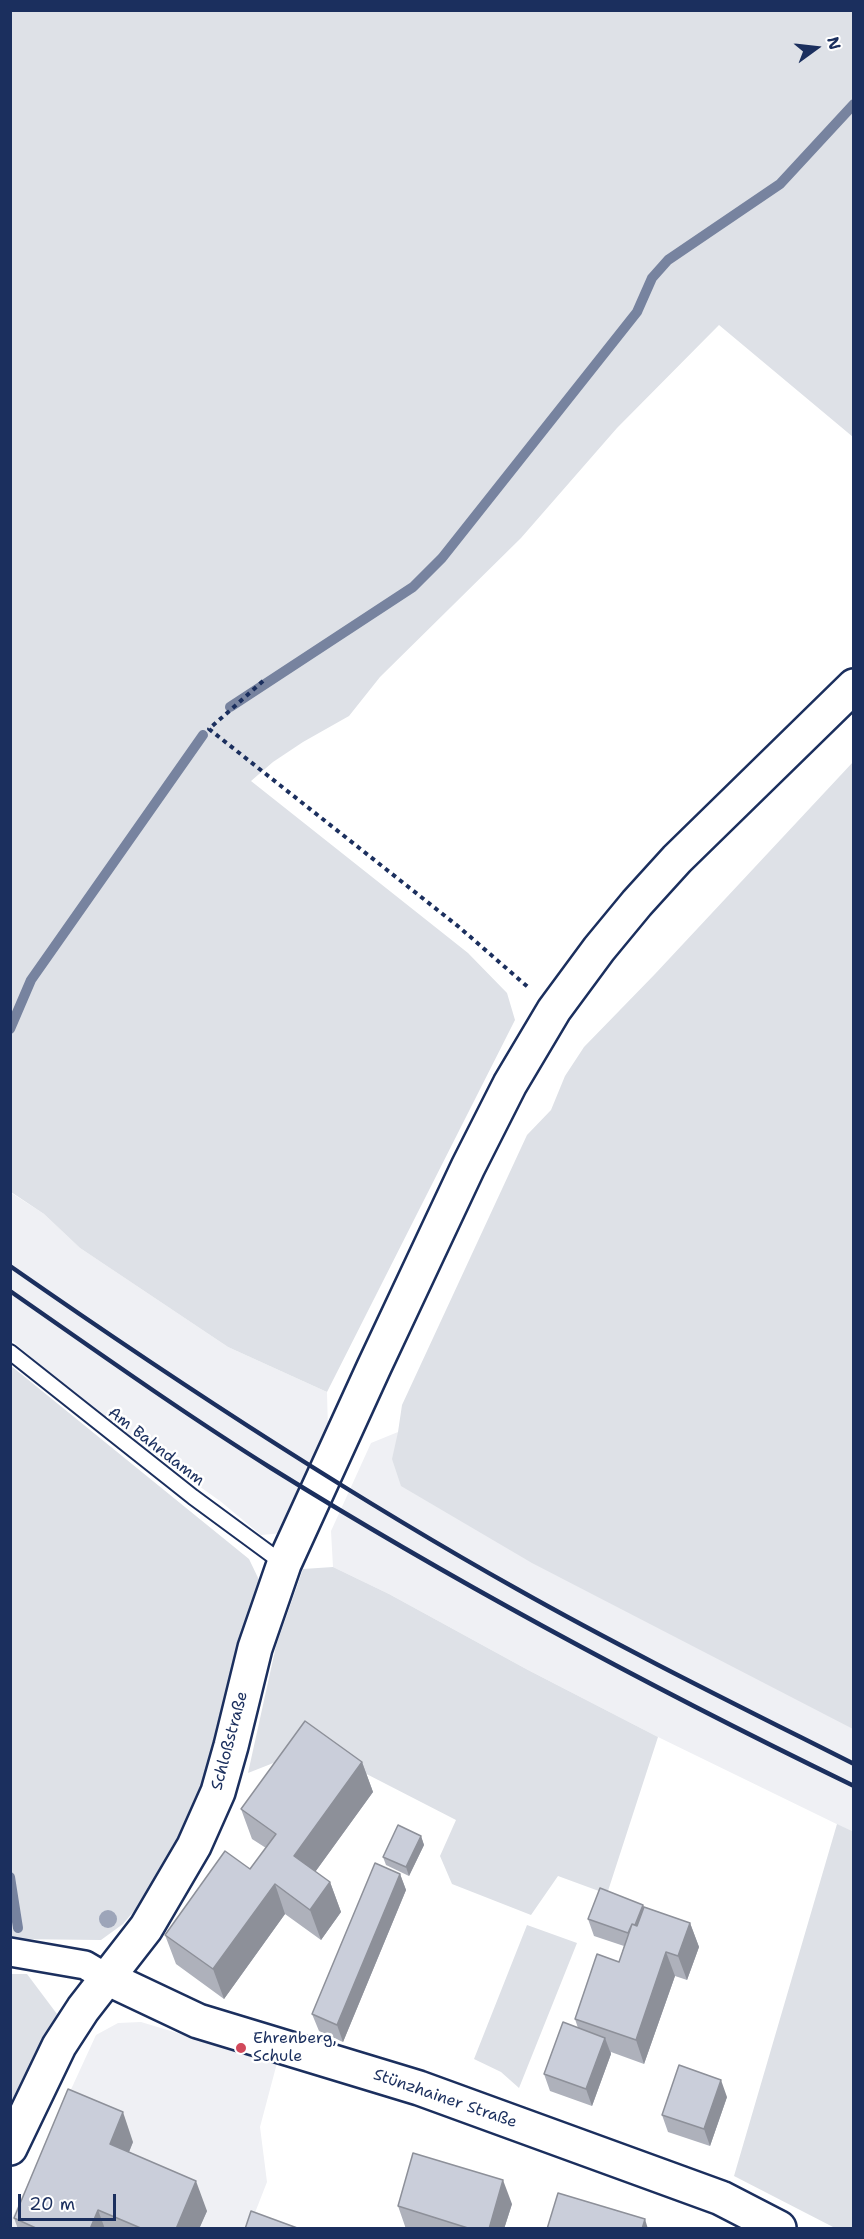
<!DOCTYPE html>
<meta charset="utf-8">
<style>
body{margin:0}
#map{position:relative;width:864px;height:2239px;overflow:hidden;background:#fff;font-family:"Shantell Sans",sans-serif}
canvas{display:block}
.frame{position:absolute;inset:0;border:12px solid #1b2f5e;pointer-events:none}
.north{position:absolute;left:786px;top:18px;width:60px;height:60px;-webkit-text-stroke:4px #fff;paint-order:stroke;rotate:75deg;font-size:16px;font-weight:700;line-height:24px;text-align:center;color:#1b2f5e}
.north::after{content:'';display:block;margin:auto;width:21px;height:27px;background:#1b2f5e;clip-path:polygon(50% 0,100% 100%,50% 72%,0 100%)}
.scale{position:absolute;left:18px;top:2194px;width:98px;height:27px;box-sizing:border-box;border:3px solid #1b2f5e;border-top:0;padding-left:8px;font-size:18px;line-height:21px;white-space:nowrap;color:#1b2f5e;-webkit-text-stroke:4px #fff;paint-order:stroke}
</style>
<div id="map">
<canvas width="864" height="2239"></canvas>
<div class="frame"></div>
<div class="north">N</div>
<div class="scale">20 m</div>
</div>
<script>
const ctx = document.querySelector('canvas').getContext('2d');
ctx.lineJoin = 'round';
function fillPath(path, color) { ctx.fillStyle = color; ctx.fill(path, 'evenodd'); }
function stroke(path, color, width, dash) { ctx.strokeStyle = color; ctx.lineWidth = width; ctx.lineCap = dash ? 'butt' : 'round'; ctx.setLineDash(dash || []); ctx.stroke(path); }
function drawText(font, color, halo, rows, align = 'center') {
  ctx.font = font + ' "Shantell Sans",sans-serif'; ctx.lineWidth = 5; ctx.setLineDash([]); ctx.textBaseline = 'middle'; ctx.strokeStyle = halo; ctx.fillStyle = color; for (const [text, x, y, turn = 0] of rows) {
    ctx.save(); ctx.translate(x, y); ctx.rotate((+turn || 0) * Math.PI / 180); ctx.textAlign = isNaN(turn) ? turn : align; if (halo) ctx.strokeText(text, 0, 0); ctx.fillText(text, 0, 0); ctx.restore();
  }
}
fillPath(new Path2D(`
 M10 1192 44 1214 80 1248 228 1347 327 1392 328 1431 284 1533 261 1535 220 1501 98 1414 11 1340Z
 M398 1432 853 1689V1832L658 1737 528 1670 389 1594 333 1567 331 1531 371 1443Z
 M141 2022 277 2063 260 2127 267 2182 249 2228H11V2220L96 2035 118 2023Z`), '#eff0f4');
fillPath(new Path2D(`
 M10 11H853V437L719 325 617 428 521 538 380 677 349 716 303 742 273 762 251 781 468 953 507 993 515 1020 327 1392 228 1347 80 1248 44 1214 11 1192Z
 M853 762V1729L532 1563 401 1486 392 1459 398 1432 402 1405 527 1135 551 1110 565 1076 584 1047 655 974Z
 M10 1365 249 1559 261 1584 209 1777 171 1867 123 1924 101 1940 11 1939Z
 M333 1567 389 1594 528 1670 658 1737 607 1894 558 1876 531 1915 452 1884 440 1856 456 1820 314 1747 248 1773 276 1646 303 1569Z
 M837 1824 854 1832 853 2228H835L734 2176Z
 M527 1925 577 1943 519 2088 501 2072 474 2059Z
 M11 1974H27L57 2014 11 2116Z`), '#dee1e7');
stroke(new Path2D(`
 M230 707 413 587 442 558 637 312 652 278 668 260 780 184 854 104
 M10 1029 31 980 203 735
 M10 1877 18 1928`), '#77839f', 10);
const lane = new Path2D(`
 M10 1352 193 1497 284 1564`);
const street = new Path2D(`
 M10 1952 85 1965 107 1978`);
const secondary = new Path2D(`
 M107 1978 198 2021 419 2088 721 2198 779 2228
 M10 2148 59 2046 83 2009 146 1928 194 1846 218 1792 231 1746 255 1648 284 1564 374 1367 468 1167 510 1084 554 1010 599 949 637 903 677 859 854 686`);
stroke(lane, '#1b2f5e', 18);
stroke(street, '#1b2f5e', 32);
stroke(secondary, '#1b2f5e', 38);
stroke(new Path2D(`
 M263 681 209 729 459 927 529 988`), '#1b2f5e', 4, [4.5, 4.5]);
stroke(lane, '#fff', 14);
stroke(street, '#fff', 27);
stroke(secondary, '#fff', 33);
stroke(new Path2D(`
 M10 1266C175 1381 342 1491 517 1589 627 1651 741 1707 854 1764
 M10 1291C96 1351 182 1412 271 1468 459 1585 654 1689 854 1786`), '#1b2f5e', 4.5);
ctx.fillStyle = '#9da5b9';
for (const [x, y] of [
 [108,1919]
]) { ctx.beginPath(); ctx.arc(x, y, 9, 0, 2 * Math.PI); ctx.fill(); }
fillPath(new Path2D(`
 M362 1762 373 1792 315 1872 330 1882 341 1912 321 1940 285 1914 224 1999 176 1964 165 1935 250 1869 266 1848 252 1839 241 1809Z
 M421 1836 424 1845 409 1876 386 1865 383 1857Z
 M400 1874 406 1890 343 2042 319 2031 312 2014Z
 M643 1905 644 1907 690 1923 699 1947 687 1980 675 1976 644 2064 611 2052V2054L592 2106 550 2091 544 2074 578 2028 575 2019 619 1962 624 1946 594 1936 588 1919Z
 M727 2097 710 2146 668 2132 662 2115Z
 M133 2142 129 2152 207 2211 199 2229H18L14 2218Z
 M512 2204 504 2229H406L398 2206Z`), '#aeb1bb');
fillPath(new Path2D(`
 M362 1762 373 1792 305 1886 294 1856Z
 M421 1836 424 1845 409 1876 406 1867Z
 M400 1874 406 1890 343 2042 337 2025Z
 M330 1882 341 1912 321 1940 310 1910Z
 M275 1884 285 1914 224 1999 213 1969Z
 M643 1905 649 1921 632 1934Z
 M690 1923 699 1947 687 1980 678 1956Z
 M666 1952 675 1976 644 2064 636 2040Z
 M605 2038 611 2054 592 2106 586 2089Z
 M721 2080 727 2097 710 2146 704 2129Z
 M123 2112 133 2142 120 2174 110 2144Z
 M503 2180 512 2204 504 2229H489Z
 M196 2181 207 2211 199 2229H176Z
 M98 2210 105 2229H90Z
 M645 2219 648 2229H642Z`), '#8d9099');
const building = new Path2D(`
 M305 1721 362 1762 294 1856 330 1882 310 1910 275 1884 213 1969 165 1935 225 1851 250 1869 276 1834 241 1809Z
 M398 1825 421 1836 406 1867 383 1857Z
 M375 1863 400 1874 337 2025 312 2014Z
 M600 1888 643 1905 635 1925 632 1924 628 1933 588 1919Z
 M644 1907 690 1923 678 1956 666 1952 636 2040 575 2019 597 1954 619 1962 632 1924 637 1926Z
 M563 2022 605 2038 586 2089 544 2074Z
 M679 2065 721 2080 704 2129 662 2115Z
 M68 2089 123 2112 110 2144 196 2181 176 2229H143L98 2210 90 2229H38L14 2218Z
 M413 2153 503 2180 489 2229H471L398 2206Z
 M558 2193 645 2219 642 2229H547Z
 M251 2211 300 2229H245Z`);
fillPath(building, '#caceda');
stroke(building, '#8d9099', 1.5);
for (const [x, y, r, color] of [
 [241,2048,6,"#d1495b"]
]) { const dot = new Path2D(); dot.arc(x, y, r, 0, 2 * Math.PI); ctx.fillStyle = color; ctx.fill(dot); stroke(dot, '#fff', 2); }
drawText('16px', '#1b2f5e', '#fff', [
 ["Am Bahndamm",156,1447,38],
 ["Schloßstraße",230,1741,-75],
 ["Stünzhainer Straße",445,2099,19]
]);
drawText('16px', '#1b2f5e', '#fff', [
 ["Ehrenberg,",253,2039],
 ["Schule",253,2057]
], 'left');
</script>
